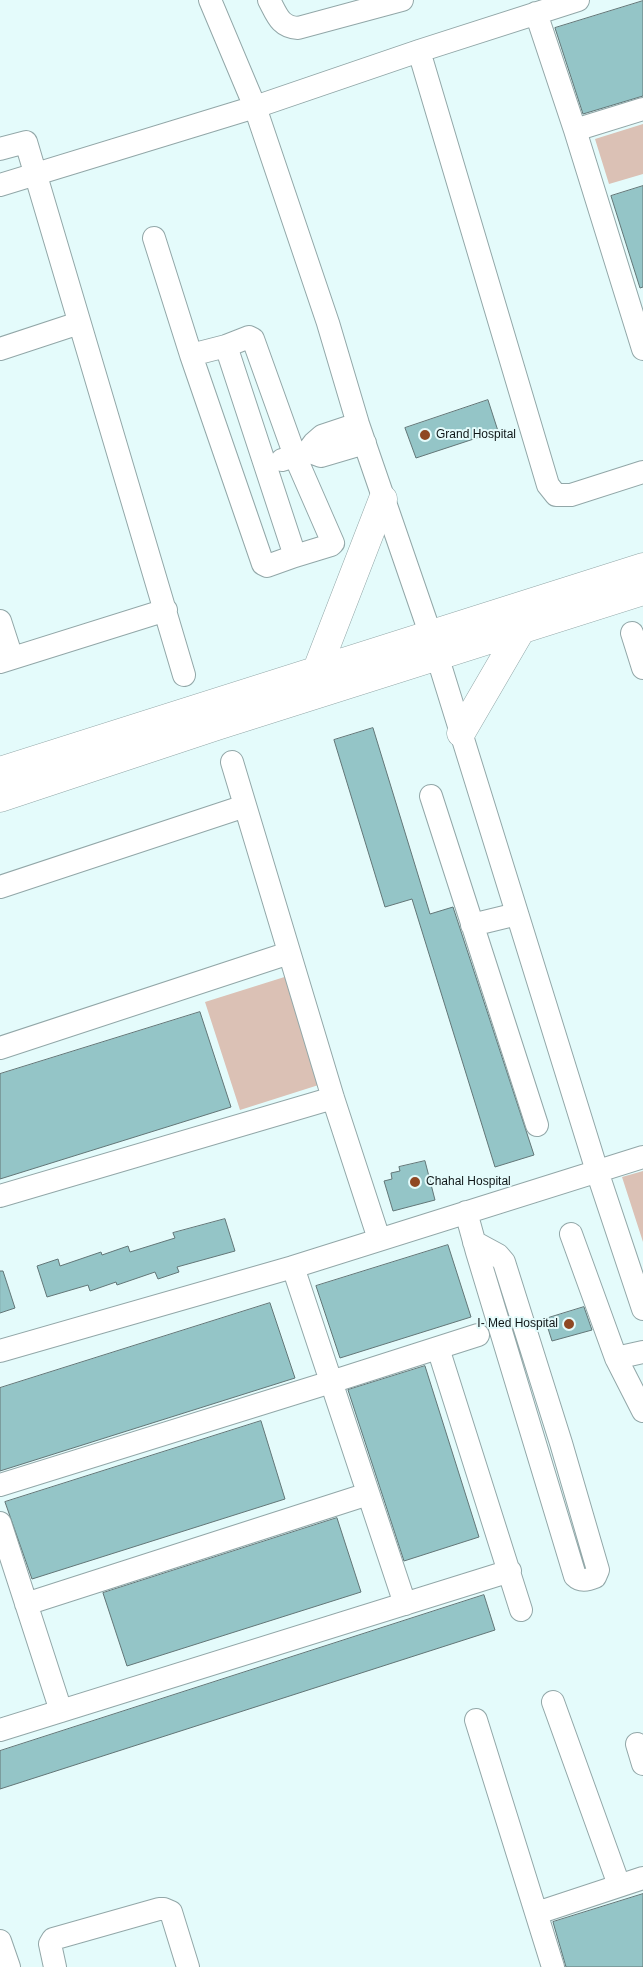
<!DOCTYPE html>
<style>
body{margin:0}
canvas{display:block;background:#e4fbfb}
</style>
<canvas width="643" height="1967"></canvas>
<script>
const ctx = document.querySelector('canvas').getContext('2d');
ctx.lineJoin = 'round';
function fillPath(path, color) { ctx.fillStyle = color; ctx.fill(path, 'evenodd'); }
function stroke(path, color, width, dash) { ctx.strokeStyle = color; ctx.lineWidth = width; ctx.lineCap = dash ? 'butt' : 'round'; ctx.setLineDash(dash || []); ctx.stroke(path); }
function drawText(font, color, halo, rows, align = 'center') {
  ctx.font = font + ' Helvetica,sans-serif'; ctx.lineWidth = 4; ctx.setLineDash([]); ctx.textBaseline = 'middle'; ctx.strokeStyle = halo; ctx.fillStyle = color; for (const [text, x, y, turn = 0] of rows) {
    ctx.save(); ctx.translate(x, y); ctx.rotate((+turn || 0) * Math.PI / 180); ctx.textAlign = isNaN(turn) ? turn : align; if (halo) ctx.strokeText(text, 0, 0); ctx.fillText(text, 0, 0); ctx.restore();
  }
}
fillPath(new Path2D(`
 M643 124V174L609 184 595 139Z
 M294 974 328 1082 240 1110 205 1002Z
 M643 1171V1242L622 1177Z`), '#dbc1b5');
const building = new Path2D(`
 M643 1V96L583 114 555 28Z
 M643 186V287L640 288 611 196Z
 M488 400 498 431 416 458 405 428Z
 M373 728 430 914 453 907 534 1155 495 1167 412 899 385 907 334 740Z
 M200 1012 231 1107 0 1179V1074Z
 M425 1161 435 1200 393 1211 384 1181 392 1179 391 1173 400 1171 399 1167Z
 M225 1219 235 1251 177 1267 179 1272 158 1279 155 1272 117 1285 116 1282 90 1291 88 1285 47 1297 37 1266 58 1259 60 1266 101 1252 102 1255 128 1246 130 1252 175 1238 173 1233Z
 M448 1245 471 1317 340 1358 316 1286Z
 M0 1271H3L15 1308 0 1313Z
 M270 1303 295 1378 0 1471V1388Z
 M584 1307 592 1330 552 1341 545 1319Z
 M425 1366 479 1537 404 1561 348 1390Z
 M261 1421 285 1499 32 1579 5 1502Z
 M337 1518 361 1592 127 1666 103 1593Z
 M484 1595 495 1630 0 1789V1751Z
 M643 1894V1967H566L553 1922Z`);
fillPath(building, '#94c5c7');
stroke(building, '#627677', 1);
const minor = new Path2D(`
 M210 0 255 107 328 323 358 424 431 636 597 1171 643 1309
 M269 0C277 15 280 27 298 28L402 0
 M536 13 575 130 643 349
 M419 51 548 485 556 495H571L643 472
 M575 130 643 109
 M0 149 26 142 184 675
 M0 185 255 107 419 51 578 0
 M154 238 191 355 263 564 267 566 295 556
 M226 346 295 556 331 545 333 543 295 456 308 451 314 443 322 436 358 424
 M0 349 79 323
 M191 355 226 346 249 337 253 339 295 456 282 460
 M308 451 321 456 365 443
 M0 621 12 658
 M632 633 643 668
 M0 662 166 610
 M232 762 333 1098 379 1239
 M431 796 537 1125
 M0 887 245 806
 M472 925 517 914
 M0 1048 289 953
 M0 1196 333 1098
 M466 1212 477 1252 575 1576C581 1582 588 1580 595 1577L598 1570 561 1443 504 1262 498 1255 474 1242
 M571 1234 616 1358 643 1411
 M293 1267 405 1604
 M438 1348 521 1610
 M0 1351 293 1267 643 1157
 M616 1358 643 1352
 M0 1485 331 1382 478 1335
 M0 1523 61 1711
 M26 1604 368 1494
 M553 1702 619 1885
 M476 1720 553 1967
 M0 1730 510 1571
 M637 1744 643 1764
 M537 1913 643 1878
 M0 1941 9 1967
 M55 1967 50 1944 53 1939 159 1909H164L171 1912 188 1967`);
const major = new Path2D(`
 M316 672 383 499
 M461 733 521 630
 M0 771 643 567
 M0 798 217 726 643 591`);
stroke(minor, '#92a7a8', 24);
stroke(major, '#92a7a8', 29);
stroke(minor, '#fff', 22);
stroke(major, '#fff', 28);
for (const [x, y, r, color] of [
 [425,435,6,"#8f4823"],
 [415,1182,6,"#8f4823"],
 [569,1324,6,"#8f4823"]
]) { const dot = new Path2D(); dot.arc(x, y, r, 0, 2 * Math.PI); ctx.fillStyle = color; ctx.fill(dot); stroke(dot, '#e4fbfb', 2); }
drawText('12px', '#101718', '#e4fbfb', [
 ["Grand Hospital",436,435],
 ["Chahal Hospital",426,1182],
 ["I- Med Hospital",558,1324,"right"]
], 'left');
</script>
